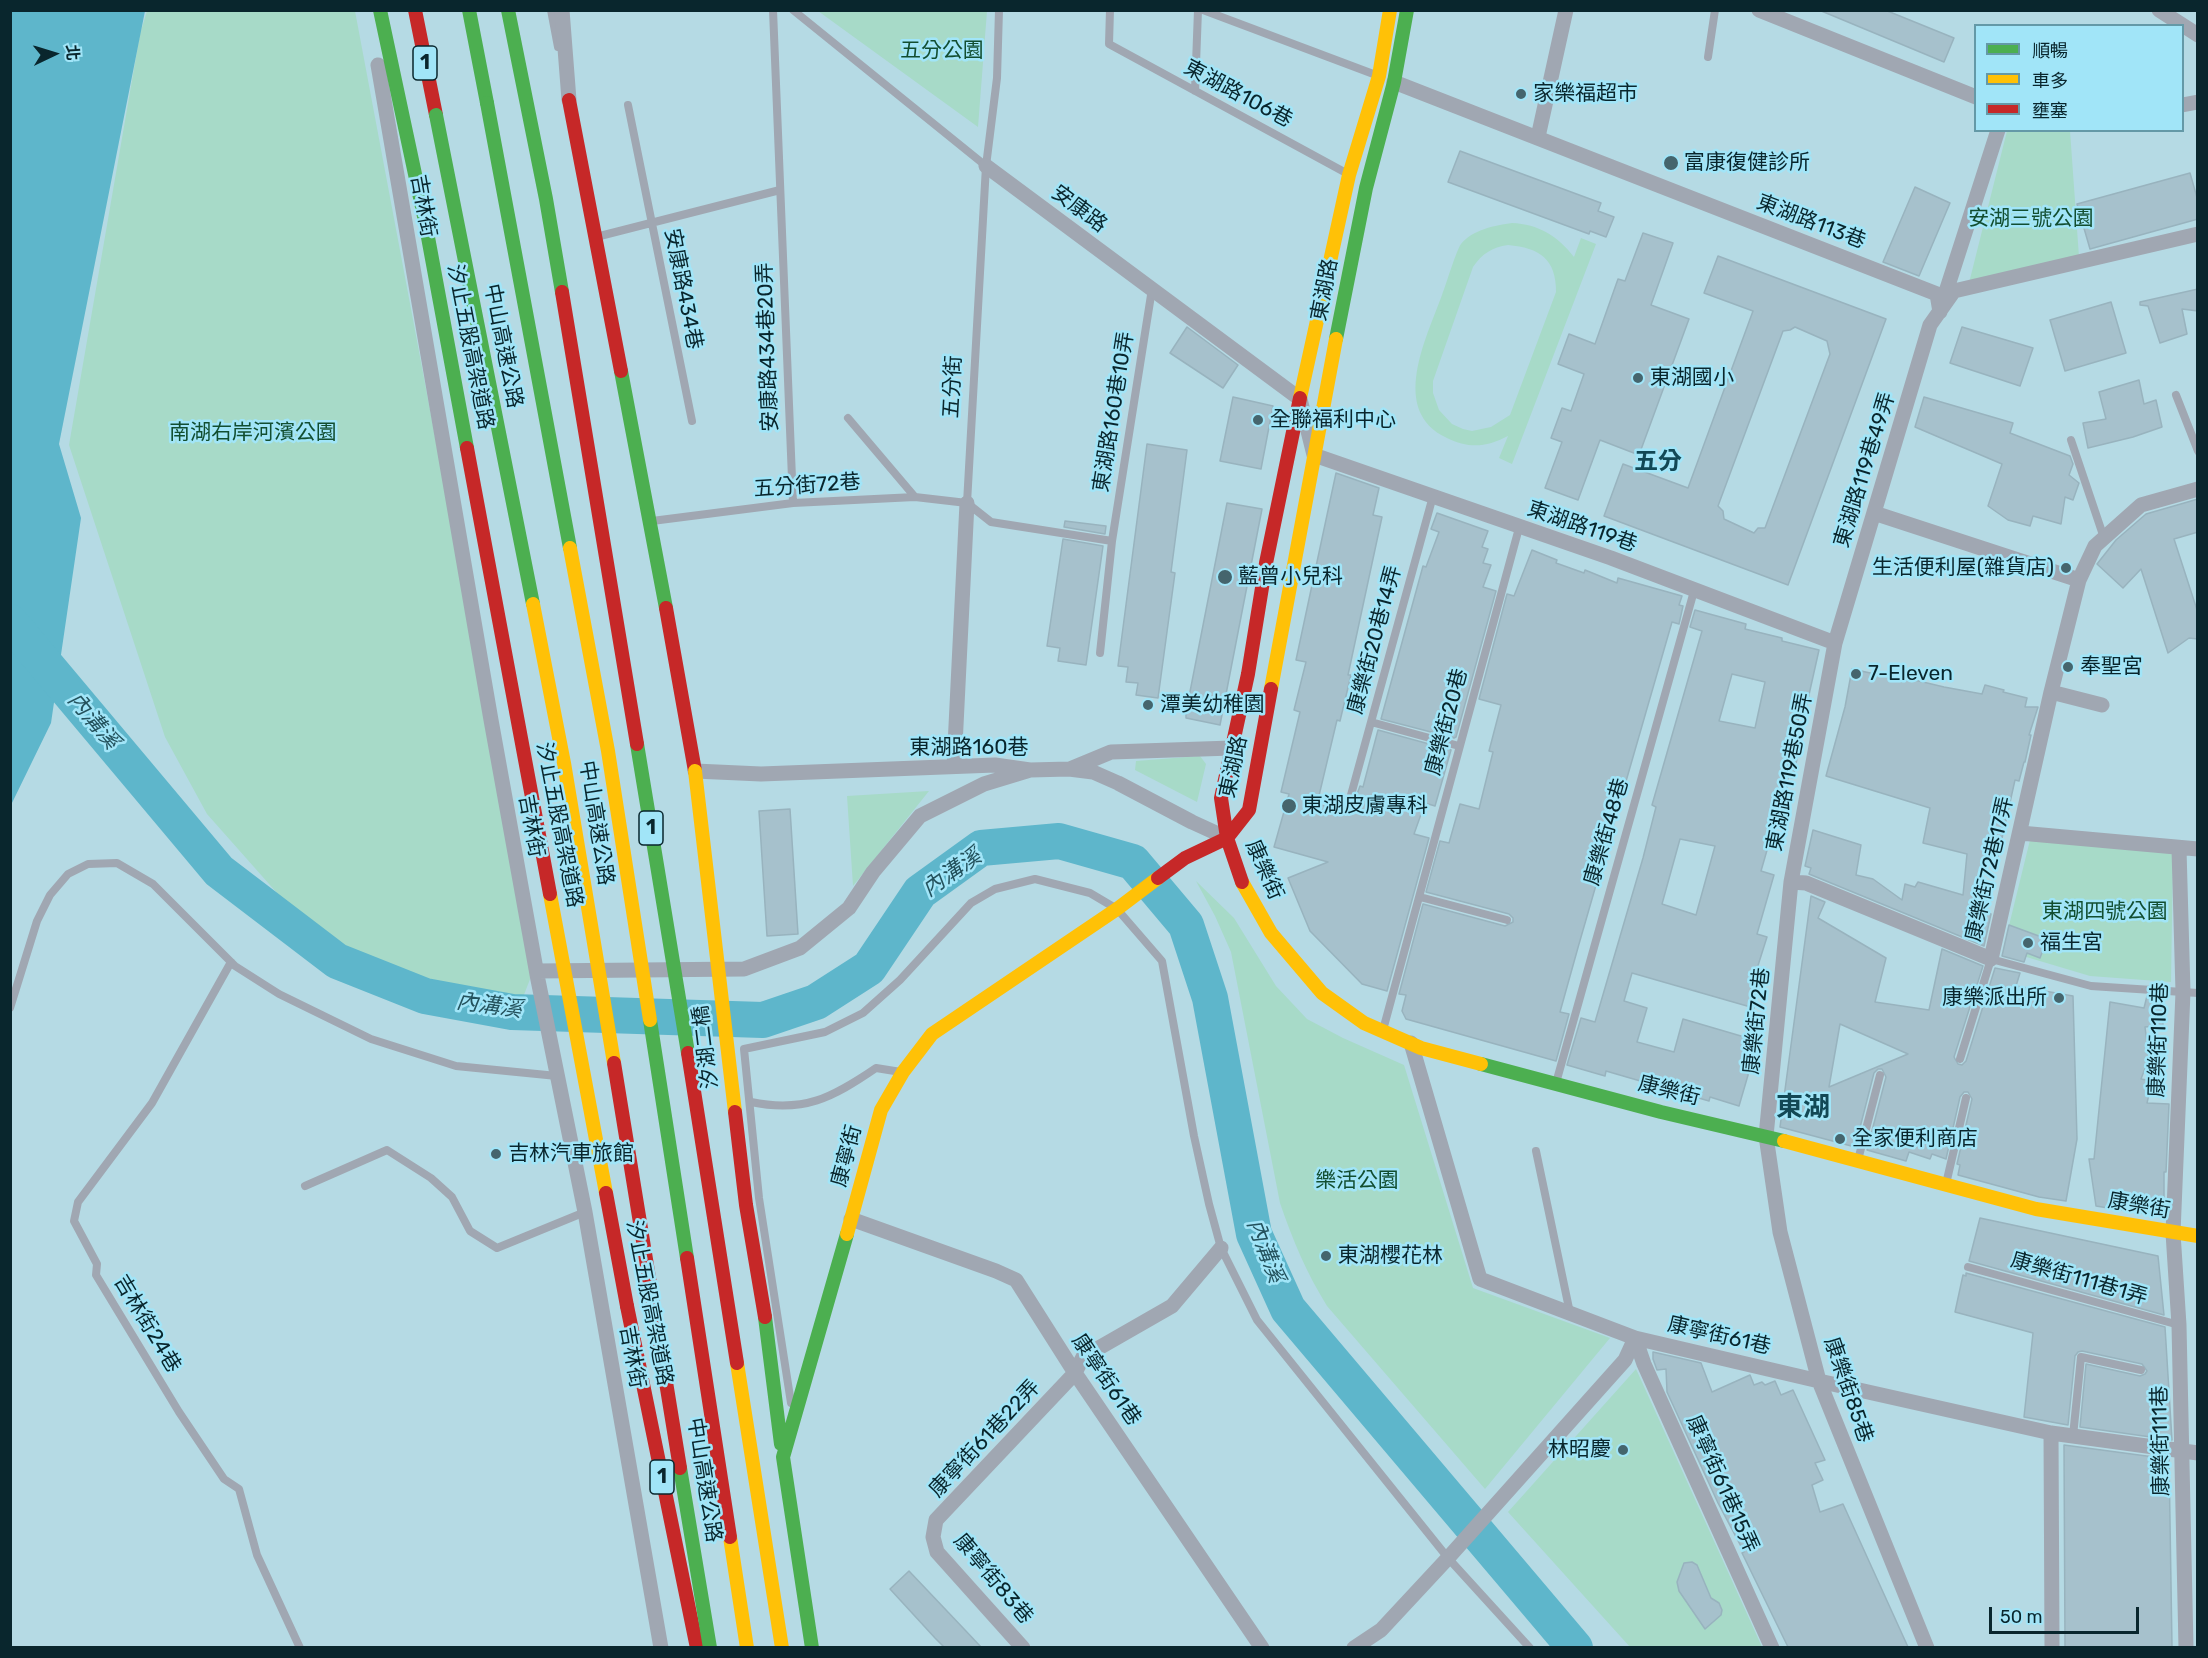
<!DOCTYPE html>
<meta charset="utf-8">
<style>
body{margin:0}
#map{position:relative;width:2208px;height:1658px;overflow:hidden;background:#b5dae4;font-family:Rubik,"Noto Sans TC",sans-serif}
canvas{display:block}
.frame{position:absolute;inset:0;border:12px solid #09262d;pointer-events:none}
.legend{position:absolute;left:1974px;top:24px;width:210px;height:108px;box-sizing:border-box;background:#a1e5f8;border:2px solid #6499a7;margin:0;padding:8px 10px;list-style:none;font-size:18px;color:#09262d}
.legend li{display:flex;align-items:center;gap:12px;height:30px}
.legend b{width:30px;border:2px solid #6499a7}
.north{position:absolute;left:24px;top:24px;width:60px;height:60px;-webkit-text-stroke:4px #a1e5f8;paint-order:stroke;rotate:86deg;font-size:16px;font-weight:700;line-height:24px;text-align:center;color:#09262d}
.north::after{content:'';display:block;margin:auto;width:21px;height:27px;background:#09262d;clip-path:polygon(50% 0,100% 100%,50% 72%,0 100%)}
.scale{position:absolute;left:1989px;top:1607px;width:150px;height:27px;box-sizing:border-box;border:3px solid #09262d;border-top:0;padding-left:8px;font-size:18px;line-height:21px;white-space:nowrap;color:#09262d;-webkit-text-stroke:4px #a1e5f8;paint-order:stroke}
</style>
<div id="map">
<canvas width="2208" height="1658"></canvas>
<div class="frame"></div>
<ul class="legend">
<li><b style="height:8px;background:#4caf50"></b>順暢</li>
<li><b style="height:8px;background:#ffc107"></b>車多</li>
<li><b style="height:8px;background:#c62828"></b>壅塞</li>
</ul>
<div class="north">北</div>
<div class="scale">50 m</div>
</div>
<script>
const ctx = document.querySelector('canvas').getContext('2d');
ctx.lineJoin = 'round';
function fillPath(path, color) { ctx.fillStyle = color; ctx.fill(path, 'evenodd'); }
function stroke(path, color, width, dash) { ctx.strokeStyle = color; ctx.lineWidth = width; ctx.lineCap = dash ? 'butt' : 'round'; ctx.setLineDash(dash || []); ctx.stroke(path); }
function drawText(font, color, halo, rows, align = 'center') {
  ctx.font = font + ' Rubik,"Noto Sans TC",sans-serif'; ctx.lineWidth = 5; ctx.setLineDash([]); ctx.textBaseline = 'middle'; ctx.strokeStyle = halo; ctx.fillStyle = color; for (const [text, x, y, turn = 0] of rows) {
    ctx.save(); ctx.translate(x, y); ctx.rotate((+turn || 0) * Math.PI / 180); ctx.textAlign = isNaN(turn) ? turn : align; if (halo) ctx.strokeText(text, 0, 0); ctx.fillText(text, 0, 0); ctx.restore();
  }
}
fillPath(new Path2D(`
 M147 11H355L449 511 532 974 522 1000 486 994 370 964 293 911 207 814 165 737 69 445 140 34Z
 M818 11H987L978 127Z
 M2007 131H2070L2079 257 1969 283Z
 M1512 223C1538 224 1558 236 1574 257L1581 238 1596 244 1512 464 1499 458 1508 436C1487 447 1469 449 1447 438 1389 411 1426 339 1442 295 1446 285 1456 251 1461 244 1472 230 1496 225 1512 223ZM1508 245C1540 248 1556 259 1556 292L1510 415 1491 427 1472 431 1463 429 1452 424 1439 410 1433 393V381L1473 267C1482 254 1492 247 1508 245Z
 M1200 756 1206 764 1197 802 1135 770 1136 761Z
 M929 791 853 886 847 796Z
 M2030 840 2173 853 2171 982 2090 976 2003 950Z
 M1196 881 1234 918 1276 986 1307 1019 1343 1038 1404 1065 1473 1288 1610 1338 1485 1489 1327 1306C1306 1272 1293 1241 1280 1203L1231 952 1215 916Z
 M1636 1369 1762 1647H1630L1508 1512Z`), '#a7dac8');
fillPath(new Path2D(`
 M11 10 145 11 59 444 81 518 51 723 11 805Z`), '#5eb6cb');
stroke(new Path2D(`
 M10 622 219 871 337 961 425 996 512 1012 763 1020 816 1002 869 968 920 892 981 848 1059 841 1133 862 1186 925 1210 998 1254 1234 1288 1309 1575 1648`), '#5eb6cb', 36);
const building = new Path2D(`
 M1819 10H1885L1954 38 1944 62Z
 M1460 151 1601 203 1598 211 1614 217 1606 237 1590 231 1589 234 1448 182Z
 M2190 173 2198 201V219L2090 249 2077 204Z
 M1915 187 1950 203 1919 276 1883 262Z
 M1643 233 1673 243 1651 305 1689 319 1639 455 1600 440 1578 500 1545 488 1562 442 1551 438 1562 408 1571 411 1584 374 1558 364 1569 334 1595 344 1618 279 1625 281Z
 M1718 256 1886 319 1788 585 1604 516 1623 464 1688 488 1753 311 1704 293ZM1795 327 1827 341 1830 354 1765 528H1758L1754 533 1724 519 1723 511 1718 506 1783 331 1790 330Z
 M2198 289V311L2182 309 2187 334 2160 343 2148 306 2140 305V302Z
 M2111 302 2126 353 2065 371 2050 320Z
 M1187 327 1238 365 1223 388 1170 353Z
 M1962 327 2033 348 2020 386 1950 363Z
 M2139 380 2144 404 2156 400 2162 427 2133 437 2088 448 2083 423 2106 419 2099 392Z
 M1233 397 1273 406 1261 469 1220 461Z
 M1924 397 2013 423 2010 433 2070 456 2073 464 2069 475 2079 483 2073 500 2065 497 2061 524 2033 516 2030 526 2008 520 1988 506 2002 464 1915 427Z
 M1147 444 1187 450 1171 572 1175 573 1158 698 1136 695 1138 683 1126 682 1128 667 1118 666Z
 M1336 473 1379 488 1373 515 1382 517 1348 675H1351L1340 721 1337 720 1317 804 1350 813 1360 786 1363 787 1378 730 1451 750 1435 806 1425 803 1414 834 1429 838 1387 991 1362 984 1310 931 1288 878 1328 862 1274 847 1289 794 1281 792 1300 712 1294 710 1306 662 1296 660Z
 M2198 499V532L2174 539 2198 613V639L2189 638 2168 653 2141 569 2123 588 2097 564 2116 540 2146 514Z
 M1227 503 1262 509 1220 725 1186 718V712Z
 M1437 513 1488 531 1482 547 1488 549 1483 563 1491 565 1483 587 1496 591 1456 737 1454 738 1381 719 1423 566 1426 567 1439 532 1431 529Z
 M1065 521 1106 526 1105 534 1064 527Z
 M1063 539 1103 546 1086 665 1058 661 1060 648 1047 646Z
 M1532 550 1557 560 1556 563 1584 573 1585 570 1617 583 1618 578 1682 596 1679 605 1683 606 1679 624 1672 622 1579 944 1560 1012 1569 1014 1556 1061 1406 1019 1402 1011 1406 995 1399 994 1423 904 1505 926 1513 922V918L1509 914 1426 892 1440 841 1449 843 1460 804 1479 809 1493 752 1489 751 1501 705 1479 699 1507 594 1514 596Z
 M1695 610 1746 624 1745 629 1782 638V641L1819 650 1806 708 1801 707 1791 753 1798 754 1793 778 1788 777 1784 821 1776 819 1761 871 1774 875 1757 934 1767 937 1755 975 1763 977 1754 1008 1632 973 1624 1001 1647 1008 1637 1042 1674 1052 1683 1019 1758 1041 1739 1106 1710 1097 1709 1101 1606 1071 1605 1076 1567 1065 1581 1018 1595 1022 1643 858 1656 807 1652 805 1702 631 1690 627ZM1732 674 1765 682 1755 728 1719 721ZM1680 839 1715 846 1696 915 1662 904Z
 M1852 669 1884 676 1885 673 1944 687 1982 694 1985 685 2004 690 2003 692 2027 698 2025 707H2038L2029 735H2031L2025 762H2024L2019 781 2015 780 1998 856 1985 854 1977 893 1989 898 1986 912 1991 914 1984 946 1809 874 1811 868 1805 866 1813 830 1861 845 1856 875 1873 879 1902 900 1905 884 1915 887 1918 882 1963 895 1967 854 1923 843 1930 808 1826 776 1845 707Z
 M790 809 798 934 767 936 759 811Z
 M1811 896 1825 902 1818 918 1886 958 1875 1002 1929 1010 1942 949 1983 966 1954 1057 1958 1064 1962 1065 1966 1061 1995 968 2020 973 2016 986 2073 996 2077 1139 2066 1201 2039 1197 1958 1175 1960 1165 1957 1164 1972 1099 1968 1092H1964L1960 1097 1946 1159 1932 1154 1930 1159 1909 1152 1906 1161 1867 1150 1886 1077 1882 1069H1878L1874 1073 1855 1147 1780 1127ZM1840 1024 1908 1054 1829 1087Z
 M2009 925 2047 939 2040 958 2027 953 2024 962 2002 956Z
 M2147 996 2162 997 2163 1025 2145 1027 2149 1058 2141 1079 2152 1081 2147 1103 2169 1104 2166 1172H2164V1206L2141 1213 2133 1212 2096 1206 2089 1159H2094L2110 1002 2144 1008Z
 M1980 1218 2158 1256 2164 1315 1969 1261Z
 M1966 1273 2165 1327 2172 1440 2080 1427 2086 1364 2140 1376 2145 1374 2147 1371 2142 1364 2082 1351 2078 1352 2075 1356 2068 1425 2024 1417 2033 1333 1955 1312 1963 1275 1966 1276Z
 M1653 1352 1701 1363 1712 1392 1750 1375 1754 1385 1762 1382 1765 1385 1775 1381 1781 1395 1793 1390 1825 1460 1815 1463 1823 1480 1812 1485 1820 1512 1843 1504 1908 1647H1788L1742 1553 1744 1552 1718 1503 1667 1392 1666 1369 1657 1370 1653 1359Z
 M2064 1445 2169 1459 2172 1647H2065Z
 M1692 1562 1697 1565 1711 1598 1719 1603 1722 1610 1721 1615 1705 1629 1679 1591 1677 1582 1684 1563Z
 M909 1571 965 1630 981 1647H944L935 1638 890 1589Z`);
fillPath(building, '#a6c1cc');
stroke(building, '#98b3be', 1.5);
stroke(new Path2D(`
 M551 10 558 47
 M773 10 793 503
 M793 10 986 166
 M1110 10 1109 44 1348 174
 M1203 10 1376 75
 M1708 57 1715 10
 M1195 91 1198 10
 M628 105 692 421
 M596 237 780 190
 M2176 395 2198 451
 M848 418 915 497
 M2071 440 2104 538
 M967 503 986 166 997 78 999 10
 M967 503 991 522 1112 541
 M652 521 793 503 915 497 967 503
 M1100 653 1112 541 1152 289
 M1371 722 1459 746
 M1351 795 1433 496
 M1420 897 1507 920
 M231 962 152 1103 78 1202 74 1221 97 1264 96 1275 179 1412 224 1479 239 1489 257 1555 300 1648
 M10 1008 37 921 50 895 68 874 88 864 117 863 153 884 235 966 279 994 371 1039 456 1066 557 1076
 M1383 1030 1519 528
 M1960 1059 1991 959 2091 986 2198 993
 M1556 1083 1694 591
 M751 1102C804 1113 832 1098 876 1068L901 1072
 M1536 1151 1570 1313
 M1858 1160 1880 1075
 M1946 1184 1966 1098
 M305 1186 387 1150 431 1178 452 1197 470 1231 497 1248 585 1212
 M1968 1267 2179 1325
 M791 1403 759 1198 744 1049 825 1032 863 1013 900 980 971 903 995 889 1035 879 1090 893 1117 909 1162 961 1194 1136 1209 1204 1221 1248 1257 1320 1448 1558 1530 1648
 M2073 1436 2081 1357 2141 1370`), '#a0a7b2', 8);
stroke(new Path2D(`
 M562 10 569 100
 M1759 10 1976 97
 M2159 10 2198 35
 M378 65 491 720 538 980 585 1212 661 1648
 M1394 82 1937 294 1940 312
 M2182 105 2198 102
 M1538 137 1566 10
 M986 166 1300 399 1314 455 1611 558 1835 643
 M1943 301 1998 130
 M1874 513 2079 580
 M2051 692 2102 705
 M954 766 967 503
 M1070 769 1111 752 1232 748
 M695 771 761 774 995 765 1030 770 1069 769 1093 772 1118 783 1192 822 1227 838
 M2020 833 2198 849
 M2179 849 2183 992 2173 1233 2179 1325 2186 1648
 M1791 882 1806 883 1991 959 2051 692 2079 580 2095 546 2141 505 2198 489
 M537 971 744 969 800 948 849 908 873 872 920 816 984 784 1030 770
 M1411 1043 1480 1279 1635 1338 1819 1381 2051 1433 2198 1453
 M851 1219 996 1271 1016 1280 1075 1373 1262 1648
 M1635 1338 1644 1364 1772 1648
 M2051 1433 2052 1648
 M1023 1648 937 1552 933 1537 936 1520 1075 1373 1083 1357 1172 1306 1221 1248
 M1354 1648 1381 1630 1448 1558 1625 1360 1635 1338
 M1927 1648 1819 1381 1780 1232 1766 1136 1791 882 1835 643 1930 325 1954 291 2198 234`), '#a0a7b2', 15);
stroke(new Path2D(`
 M469 10 487 103
 M1336 339 1366 188 1394 82 1407 10
 M621 371 666 608
 M1481 1064 1661 1112 1784 1141
 M765 1317 781 1444
 M812 1648 783 1457 847 1234`), '#4caf50', 14);
stroke(new Path2D(`
 M1300 398 1349 175 1379 76 1390 10
 M1271 689 1336 339
 M1242 882 1271 933 1322 993 1364 1023 1421 1048 1481 1064
 M1784 1141 2036 1209 2198 1236
 M847 1234 881 1110 903 1072 932 1034 1117 909 1158 878`), '#ffc107', 14);
stroke(new Path2D(`
 M415 10 436 115
 M569 100 621 371
 M666 608 695 771
 M1158 878 1185 858 1227 838 1249 810 1271 689
 M1242 882 1227 838 1221 798 1248 674 1266 563 1300 398
 M627 1306 697 1648`), '#c62828', 14);
stroke(new Path2D(`
 M380 10 425 221 467 448
 M508 10 546 199 562 292
 M487 103 570 548
 M436 115 533 604
 M637 744 688 1053
 M650 1020 687 1258
 M680 1468 710 1648`), '#4caf50', 14);
stroke(new Path2D(`
 M570 548 608 751 650 1020
 M533 604 564 763 614 1063
 M695 771 735 1112
 M550 894 606 1193
 M737 1363 782 1648
 M730 1537 747 1648`), '#ffc107', 14);
stroke(new Path2D(`
 M562 292 637 744
 M467 448 550 894
 M688 1053 737 1363
 M614 1063 680 1468
 M735 1112 746 1205 765 1317
 M606 1193 627 1306
 M687 1258 730 1537`), '#c62828', 14);
for (const [x, y, r, color] of [
 [1521,94,6,"#45656d"],
 [1671,163,8,"#45656d"],
 [1638,378,6,"#45656d"],
 [1258,420,6,"#45656d"],
 [2066,568,6,"#45656d"],
 [1225,577,8,"#45656d"],
 [2068,667,6,"#45656d"],
 [1856,674,6,"#45656d"],
 [1148,705,6,"#45656d"],
 [1289,806,8,"#45656d"],
 [2028,943,6,"#45656d"],
 [2059,998,6,"#45656d"],
 [1840,1139,6,"#45656d"],
 [496,1154,6,"#45656d"],
 [1326,1256,6,"#45656d"],
 [1623,1450,6,"#45656d"]
]) { const dot = new Path2D(); dot.arc(x, y, r, 0, 2 * Math.PI); ctx.fillStyle = color; ctx.fill(dot); stroke(dot, '#a1e5f8', 2); }
for (const [x, y, w] of [
 [425,63,24],
 [651,828,24],
 [662,1477,24]
]) { const box = new Path2D(); box.roundRect(x - w / 2, y - 17, w, 34, 4.5); ctx.fillStyle = '#a1e5f8'; ctx.fill(box); stroke(box, '#09262d', 1.5); }
drawText('bold 20px', '#09262d', null, [
 ["1",425,63],
 ["1",651,828],
 ["1",662,1477]
]);
drawText('21px', '#124e30', '#a1e5f8', [
 ["五分公園",942,51],
 ["安湖三號公園",2031,219],
 ["南湖右岸河濱公園",253,433],
 ["東湖四號公園",2105,912],
 ["樂活公園",1357,1181]
]);
drawText('21px', '#09262d', '#a1e5f8', [
 ["東湖路106巷",1238,94,28],
 ["吉林街",423,206,80],
 ["安康路",1079,209,37],
 ["東湖路113巷",1811,222,21],
 ["安康路434巷",683,289,79],
 ["東湖路",1325,290,-79],
 ["中山高速公路",503,346,79],
 ["汐止五股高架道路",470,347,79],
 ["安康路434巷20弄",768,347,-92],
 ["五分街",953,387,-87],
 ["東湖路160巷10弄",1114,412,-81],
 ["東湖路119巷49弄",1865,470,-73],
 ["五分街72巷",807,486,-4],
 ["東湖路119巷",1582,527,19],
 ["康樂街20巷14弄",1375,640,-75],
 ["康樂街20巷",1447,722,-75],
 ["東湖路160巷",969,748],
 ["東湖路",1234,767,-78],
 ["東湖路119巷50弄",1790,772,-79],
 ["中山高速公路",596,823,81],
 ["汐止五股高架道路",559,825,79],
 ["吉林街",531,826,80],
 ["康樂街48巷",1607,832,-74],
 ["康樂街72巷17弄",1990,869,-77],
 ["康樂街",1264,870,66],
 ["康樂街72巷",1757,1021,-84],
 ["康樂街110巷",2159,1040,-88],
 ["汐湖二橋",706,1047,-97],
 ["康樂街",1669,1091,14],
 ["康寧街",847,1156,-75],
 ["康樂街",2139,1206,10],
 ["康樂街111巷1弄",2079,1279,16],
 ["汐止五股高架道路",649,1303,79],
 ["吉林街24巷",147,1324,59],
 ["康寧街61巷",1719,1336,13],
 ["吉林街",632,1357,80],
 ["康寧街61巷",1106,1380,56],
 ["康樂街85巷",1848,1390,71],
 ["康寧街61巷22弄",985,1439,-47],
 ["康樂街111巷",2161,1441,-91],
 ["中山高速公路",704,1480,81],
 ["康寧街61巷15弄",1722,1484,66],
 ["康寧街83巷",993,1579,50]
]);
drawText('21px', '#09262d', '#a1e5f8', [
 ["家樂福超市",1533,94],
 ["富康復健診所",1684,163],
 ["東湖國小",1650,378],
 ["全聯福利中心",1270,420],
 ["生活便利屋(雜貨店)",2054,568,"right"],
 ["藍曾小兒科",1238,577],
 ["奉聖宮",2080,667],
 ["7-Eleven",1868,674],
 ["潭美幼稚園",1160,705],
 ["東湖皮膚專科",1302,806],
 ["福生宮",2040,943],
 ["康樂派出所",2047,998,"right"],
 ["全家便利商店",1852,1139],
 ["吉林汽車旅館",508,1154],
 ["東湖櫻花林",1338,1256],
 ["林昭慶",1611,1450,"right"]
], 'left');
drawText('italic 22px', '#24525d', '#a1e5f8', [
 ["內溝溪",93,721,50],
 ["內溝溪",952,873,-35],
 ["內溝溪",489,1006,8],
 ["內溝溪",1265,1251,69]
]);
drawText('bold 24px', '#124855', '#a1e5f8', [
 ["五分",1658,462]
]);
drawText('bold 27px', '#124855', '#a1e5f8', [
 ["東湖",1803,1108]
]);
</script>
